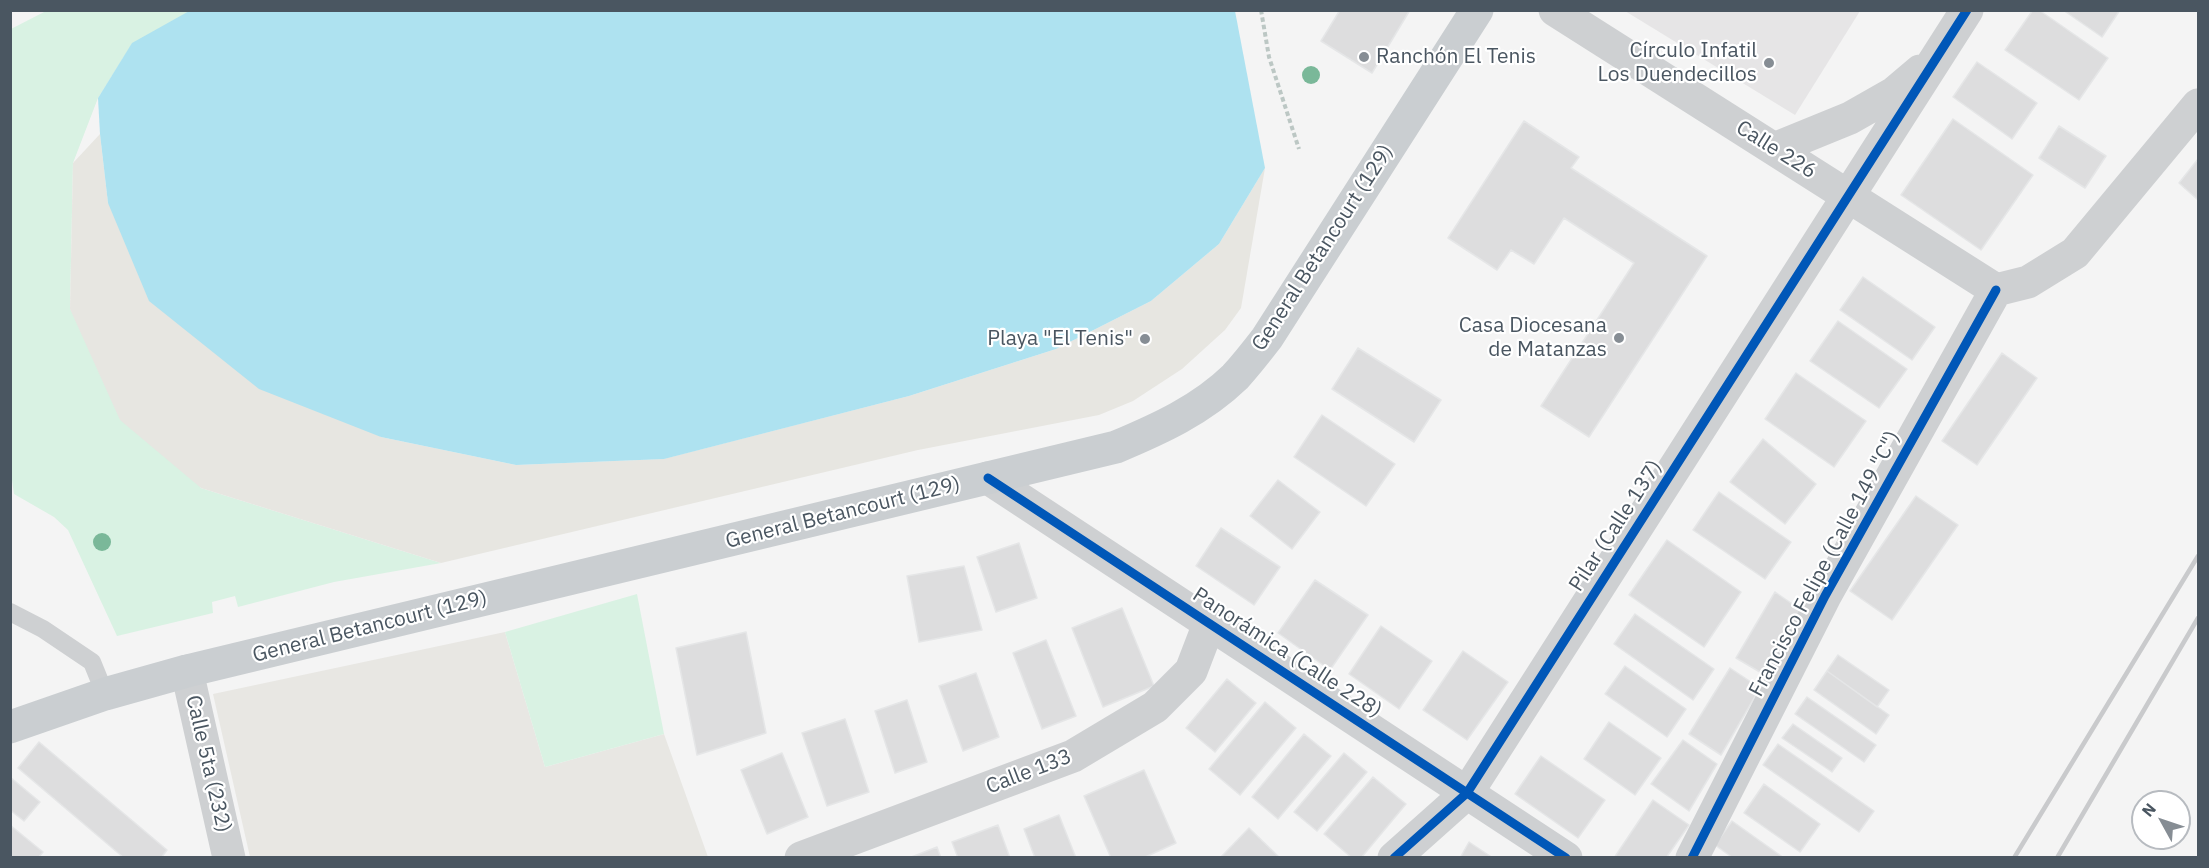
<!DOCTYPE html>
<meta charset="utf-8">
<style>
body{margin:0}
#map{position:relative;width:2209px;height:868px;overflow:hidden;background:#f4f4f4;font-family:"IBM Plex Sans",sans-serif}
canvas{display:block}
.frame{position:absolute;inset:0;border:12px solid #4a5661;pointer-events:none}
.north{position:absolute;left:2131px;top:790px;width:60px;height:60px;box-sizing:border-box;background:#fff;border:2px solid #b7bbc0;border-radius:50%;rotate:310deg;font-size:16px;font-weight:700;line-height:24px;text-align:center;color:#4a5661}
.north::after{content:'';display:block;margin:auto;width:21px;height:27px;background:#868d94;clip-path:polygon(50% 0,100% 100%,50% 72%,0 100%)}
</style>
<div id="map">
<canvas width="2209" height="868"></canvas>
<div class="frame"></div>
<div class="north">N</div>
</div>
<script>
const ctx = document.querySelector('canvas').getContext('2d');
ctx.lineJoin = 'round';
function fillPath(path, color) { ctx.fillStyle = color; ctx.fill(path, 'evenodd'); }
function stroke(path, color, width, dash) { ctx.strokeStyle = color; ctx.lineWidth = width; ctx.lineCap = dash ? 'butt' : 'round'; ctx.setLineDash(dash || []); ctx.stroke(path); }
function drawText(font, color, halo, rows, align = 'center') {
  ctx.font = font + ' "IBM Plex Sans",sans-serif'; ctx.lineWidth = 4.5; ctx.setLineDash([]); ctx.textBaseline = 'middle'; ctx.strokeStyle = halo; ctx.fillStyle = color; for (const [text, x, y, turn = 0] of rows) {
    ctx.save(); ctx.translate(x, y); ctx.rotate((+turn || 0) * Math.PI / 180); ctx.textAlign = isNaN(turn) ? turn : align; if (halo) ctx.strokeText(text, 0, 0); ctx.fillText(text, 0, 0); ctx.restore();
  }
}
fillPath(new Path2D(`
 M505 632 545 767 664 734 708 857H250L213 694Z`), '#e8e7e3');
fillPath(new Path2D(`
 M1625 11H1860L1795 115Z`), '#e6e5e6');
fillPath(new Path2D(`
 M46 11H191L132 44 98 98 73 163 70 309 201 488 441 563 334 582 238 607 235 596 212 602 213 613 117 636 68 530 54 517 14 494 11 473V29Z
 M637 594 664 734 545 767 505 632Z`), '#d9f2e3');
fillPath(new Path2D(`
 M100 134 108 203 381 437 516 465 663 459 909 396 1056 349 1151 301 1219 244 1265 168 1241 308 1225 330 1182 369 1133 401 1099 415 918 450 441 563 201 488 120 420 70 309 73 163Z`), '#e7e6e1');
fillPath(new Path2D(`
 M191 10 1235 11 1265 168 1219 244 1151 301 1056 349 909 396 664 459 516 465 381 437 259 389 149 301 108 203 100 134 98 98 132 43Z`), '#aee2f0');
const building = new Path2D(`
 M1340 10H1410L1372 73 1321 41Z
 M2033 10H2039L2108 58 2079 100 2005 50Z
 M2063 10H2120L2102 37Z
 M1977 62 2037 103 2012 139 1953 97Z
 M1953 119 2033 175 1981 250 1901 195Z
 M1524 121 1579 157 1571 168 1707 256 1589 437 1541 406 1634 263 1564 218 1534 264 1511 250 1497 270 1448 238Z
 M2059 126 2106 156 2085 188 2039 158Z
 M2198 159V200L2179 183Z
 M1863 277 1935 327 1912 360 1840 310Z
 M1838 321 1907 369 1879 408 1810 361Z
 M1358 348 1441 400 1414 442 1332 389Z
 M2002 353 2037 378 1977 465 1942 441Z
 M1796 373 1866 421 1834 467 1765 419Z
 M1322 415 1395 464 1366 506 1294 457Z
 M1763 439 1816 484 1785 524 1730 482Z
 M1278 480 1320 512 1292 549 1250 516Z
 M1719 492 1791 542 1765 579 1693 530Z
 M1916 496 1958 525 1892 620 1850 591Z
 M1221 528 1280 567 1254 605 1196 566Z
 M1667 540 1741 592 1704 647 1629 595Z
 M1019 543 1037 598 996 612 977 557Z
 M964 566 982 630 919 642 907 576Z
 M1315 580 1368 615 1330 670 1278 633Z
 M1775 592 1801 610 1765 675 1736 658Z
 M1122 608 1154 686 1103 707 1072 628Z
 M1635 614 1714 669 1693 700 1614 644Z
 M1381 626 1432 661 1399 709 1349 674Z
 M746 632 766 733 697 755 676 648Z
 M1046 640 1076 716 1042 729 1013 653Z
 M1463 651 1508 682 1467 740 1423 710Z
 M1838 655 1889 690 1877 707 1827 671Z
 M1625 666 1686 709 1667 737 1605 694Z
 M1730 668 1760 688 1721 755 1689 734Z
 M1827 671 1889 715 1876 734 1814 690Z
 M976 673 999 737 963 751 939 686Z
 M1227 679 1256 703 1215 752 1186 728Z
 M1807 697 1876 745 1864 762 1795 714Z
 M907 700 927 762 895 773 875 711Z
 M1265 702 1296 728 1240 795 1209 769Z
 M845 719 869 792 827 806 802 733Z
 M1609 722 1661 758 1635 795 1584 759Z
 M1793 724 1842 758 1832 772 1782 738Z
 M1304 734 1331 756 1278 819 1252 797Z
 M1683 740 1717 764 1689 811 1651 784Z
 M39 742 167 850 161 858H124L18 768Z
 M1778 744 1874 811 1859 832 1763 765Z
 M782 753 808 817 767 834 741 770Z
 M1344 753 1367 772 1317 831 1294 812Z
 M1541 756 1605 800 1578 838 1515 794Z
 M1144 770 1176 843 1143 858H1111L1084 796Z
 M10 777 40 802 24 821 10 810Z
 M1373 777 1406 804 1361 858H1352L1324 834Z
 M1764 784 1820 824 1800 852 1744 813Z
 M1653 800 1689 825 1666 858H1614Z
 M1059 815 1076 858H1035L1024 829Z
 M1732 821 1784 858H1733L1715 845Z
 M10 825 43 852 38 858H10Z
 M998 825 1010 858H958L952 842Z
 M1249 828 1280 858H1220Z
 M1469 842 1493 858H1460Z
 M937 847 941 858H909Z`);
fillPath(building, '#ddddde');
stroke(building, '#e5e6e7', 1.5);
stroke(new Path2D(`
 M1261 10 1269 57 1299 149`), '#bcc7c4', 4, [4.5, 3]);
stroke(new Path2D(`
 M10 612 43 629 92 662 105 694`), '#ced0d2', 18);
stroke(new Path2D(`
 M1555 10 1996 290
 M1774 149 1850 118 1894 93 1920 71
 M1996 290 2028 282 2075 253 2198 105
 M988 478 1566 858
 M187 671 229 858
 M801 858 1073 756 1155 707 1191 671 1209 624
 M1394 858 1467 793 1967 10
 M1692 858 1825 596 1996 290`), '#ced0d2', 33);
stroke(new Path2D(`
 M10 727 105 694 187 671 1116 447C1159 429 1201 410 1235 377 1246 365 1257 351 1267 338L1477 10`), '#caced1', 33);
stroke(new Path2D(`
 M2014 858 2198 556
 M2057 858 2198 618`), '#c9cacc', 4.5);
stroke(new Path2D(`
 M988 478 1566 858
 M1394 858 1467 793 1967 10
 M1692 858 1825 596 1996 290`), '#0057b8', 9);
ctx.fillStyle = '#7ab899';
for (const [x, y] of [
 [1311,75],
 [102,542]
]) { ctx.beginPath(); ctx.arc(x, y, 9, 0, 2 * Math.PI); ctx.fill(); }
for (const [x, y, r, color] of [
 [1364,57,6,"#868d94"],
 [1769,63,6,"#868d94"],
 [1619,338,6,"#868d94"],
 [1145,339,6,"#868d94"]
]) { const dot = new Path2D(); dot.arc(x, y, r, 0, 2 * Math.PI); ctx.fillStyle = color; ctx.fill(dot); stroke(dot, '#fff', 2); }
drawText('21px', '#4a5661', '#fff', [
 ["Círculo Infatil",1757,51],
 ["Los Duendecillos",1757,75],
 ["Ranchón El Tenis",1376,57,"left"],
 ["Casa Diocesana",1607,326],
 ["de Matanzas",1607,350],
 ["Playa \"El Tenis\"",1133,339]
], 'right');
drawText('21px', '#4a5661', '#fff', [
 ["Calle 226",1776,150,32],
 ["General Betancourt (129)",1323,248,-57],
 ["General Betancourt (129)",843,513,-14],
 ["Pilar (Calle 137)",1616,526,-57],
 ["Francisco Felipe (Calle 149 \"C\")",1825,564,-62],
 ["General Betancourt (129)",370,627,-14],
 ["Panorámica (Calle 228)",1287,653,33],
 ["Calle 5ta (232)",208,764,77],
 ["Calle 133",1029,772,-21]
]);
</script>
